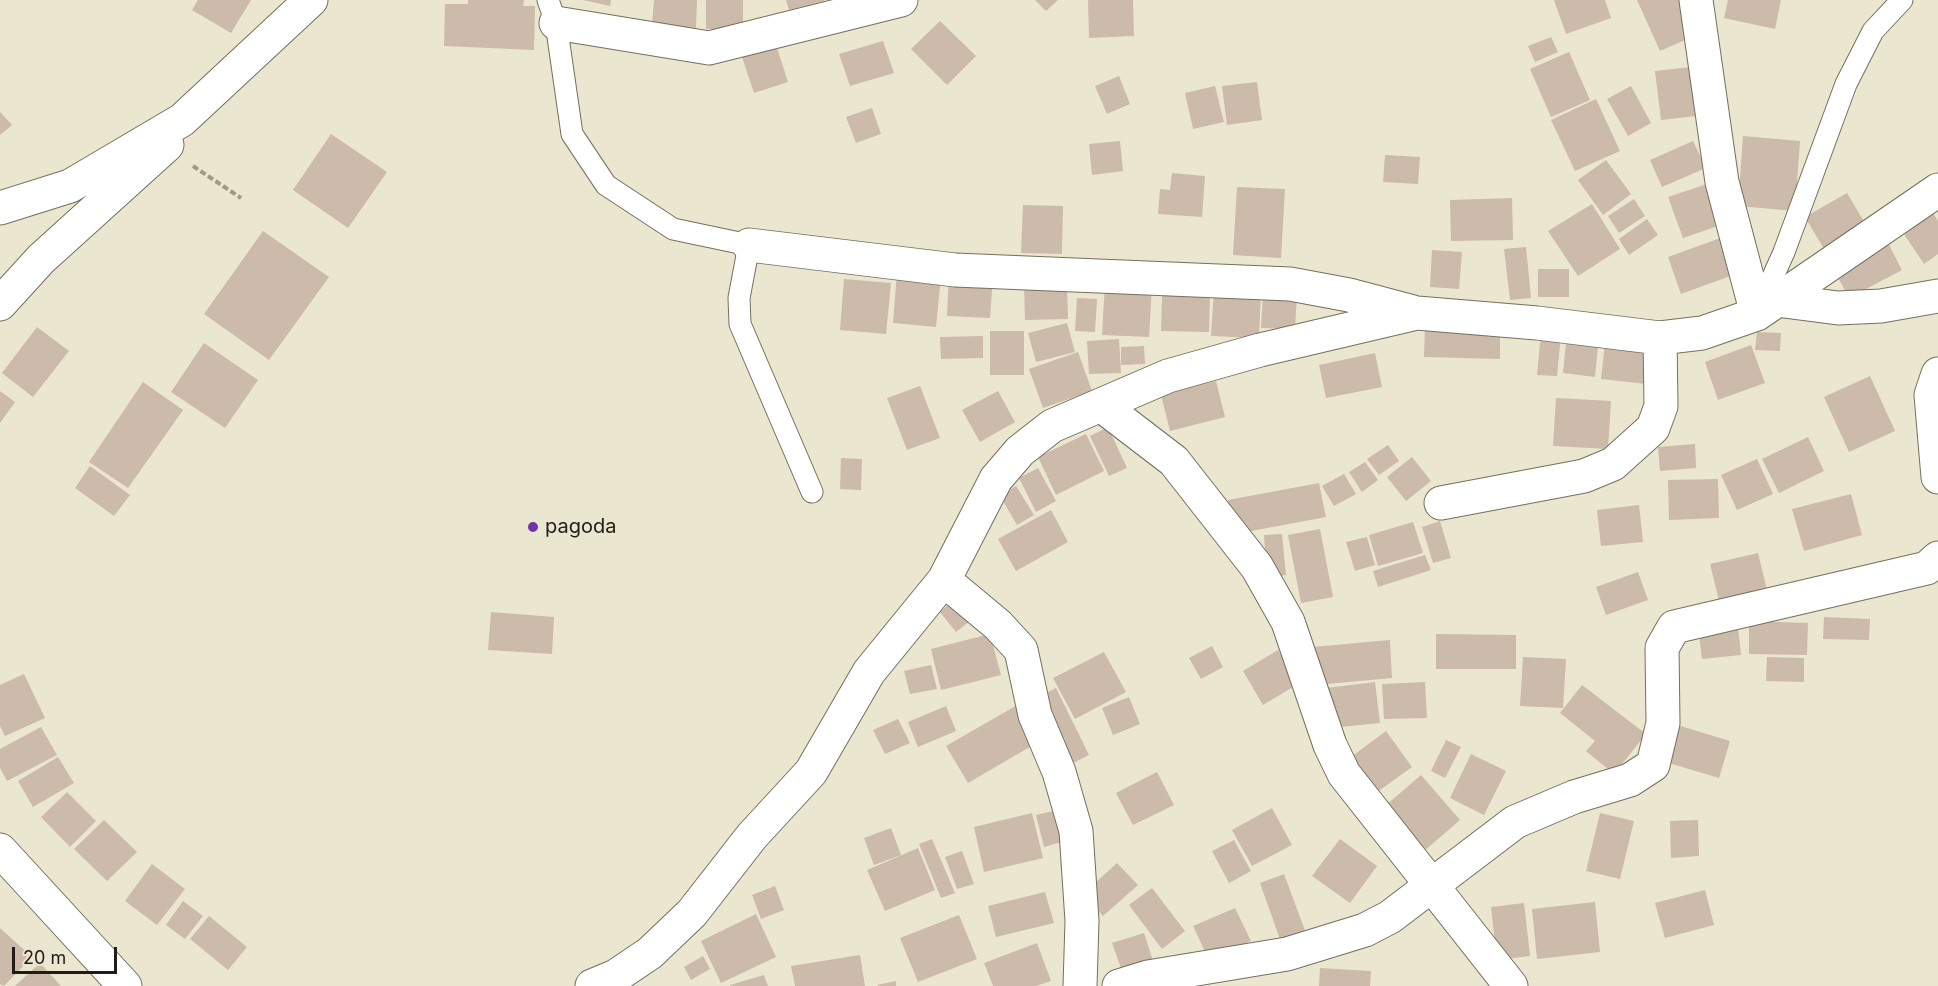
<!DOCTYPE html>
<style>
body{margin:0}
#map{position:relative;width:1938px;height:986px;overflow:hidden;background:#ebe6d0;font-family:Inter,sans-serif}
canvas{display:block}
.scale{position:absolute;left:12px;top:947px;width:105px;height:27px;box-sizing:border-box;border:3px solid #1f1d15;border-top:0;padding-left:8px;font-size:18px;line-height:21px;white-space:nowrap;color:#1f1d15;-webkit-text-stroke:4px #ebe6d0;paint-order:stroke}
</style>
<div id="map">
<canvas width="1938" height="986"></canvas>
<div class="scale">20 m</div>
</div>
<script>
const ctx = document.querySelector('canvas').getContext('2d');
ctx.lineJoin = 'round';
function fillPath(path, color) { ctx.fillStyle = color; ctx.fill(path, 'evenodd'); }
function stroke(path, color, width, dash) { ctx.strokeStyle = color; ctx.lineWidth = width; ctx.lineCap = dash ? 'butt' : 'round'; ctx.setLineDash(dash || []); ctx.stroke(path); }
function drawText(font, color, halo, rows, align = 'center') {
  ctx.font = font + ' Inter,sans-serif'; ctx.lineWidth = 6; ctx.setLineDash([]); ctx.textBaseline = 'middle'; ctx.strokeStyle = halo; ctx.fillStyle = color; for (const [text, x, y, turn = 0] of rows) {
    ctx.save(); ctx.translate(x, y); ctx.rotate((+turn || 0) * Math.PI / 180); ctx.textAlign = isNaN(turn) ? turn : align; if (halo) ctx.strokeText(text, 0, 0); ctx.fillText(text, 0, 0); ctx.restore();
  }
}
fillPath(new Path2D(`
 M198 0H251L231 33 192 10Z
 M468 0H524L523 6H535L534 50 444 46 445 4H468Z
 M583 0H611L610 6Z
 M654 0H697L696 28 652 24Z
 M706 0H743V29H706Z
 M786 0H824V1L789 10Z
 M1035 0H1058L1046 11Z
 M1088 0H1133L1134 36 1089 38Z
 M1554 0H1605L1611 18 1566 34Z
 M1637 0H1680L1696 35 1660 51Z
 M1728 0H1781L1775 29 1724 18Z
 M940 21 976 56 947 85 911 49Z
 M1551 37 1558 52 1535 62 1528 46Z
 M883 41 894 73 850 86 839 54Z
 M776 45 788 82 754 93 742 57Z
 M1569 52 1590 100 1551 117 1530 69Z
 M1691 67 1696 116 1661 120 1655 71Z
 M1119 76 1130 104 1107 114 1095 86Z
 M1257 82 1262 120 1227 125 1222 86Z
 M1215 86 1224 122 1193 129 1185 93Z
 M1631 86 1651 123 1628 136 1607 99Z
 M1596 99 1620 151 1575 171 1551 120Z
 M872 108 881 134 856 143 846 117Z
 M0 112 12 125 0 135Z
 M331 134 387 172 348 228 293 190Z
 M1743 136 1800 141 1795 211 1738 206Z
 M1120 141 1123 171 1092 175 1089 144Z
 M1693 141 1706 168 1662 187 1650 160Z
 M1385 155 1420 157 1418 184 1383 182Z
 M1606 160 1631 194 1603 215 1578 180Z
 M1172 173 1205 176 1202 217 1158 214 1160 189 1170 190Z
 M1710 183 1724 224 1683 238 1668 197Z
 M1237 187 1285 189 1281 258 1233 255Z
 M1847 193 1866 225 1824 249 1805 217Z
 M1512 198 1513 240 1451 241 1450 200Z
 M1634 199 1645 216 1619 233 1608 216Z
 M1592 204 1620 249 1578 276 1548 231Z
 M1023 205 1063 206 1062 254 1021 253Z
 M1932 211 1938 221V254L1924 264 1902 231Z
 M1647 219 1658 235 1629 255 1619 239Z
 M263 231 329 277 269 360 204 314Z
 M1723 237 1736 274 1681 294 1668 257Z
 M1886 239 1902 270 1849 298 1832 266Z
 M1526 247 1531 298 1510 300 1504 249Z
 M1432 250 1462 252 1459 289 1430 287Z
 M1538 269H1569V297H1538Z
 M897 272 941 276 936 327 893 323Z
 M949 274 993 276 990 318 947 316Z
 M844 279 891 283 886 334 840 330Z
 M1105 284 1152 286 1149 337 1102 335Z
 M1024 285H1067L1068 319 1025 320Z
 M1214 289 1261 291 1259 338 1211 336Z
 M1263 292 1297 293 1295 329 1261 328Z
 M1162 295 1210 296 1209 332 1161 331Z
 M1077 298 1097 299 1095 332 1075 331Z
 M1067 323 1075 352 1036 362 1028 333Z
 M1425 325 1500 328V359L1424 357Z
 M37 327 69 351 33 397 2 373Z
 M990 331H1024V375H990Z
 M1541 332 1561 334 1557 376 1537 375Z
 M1567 332 1599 336 1595 377 1563 373Z
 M1757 332 1781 333 1780 351 1755 350Z
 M983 336V358L941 359 940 337Z
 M1119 339 1121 373 1089 374 1087 341Z
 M204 343 258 380 225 428 171 392Z
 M1605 343 1652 347 1647 384 1601 379Z
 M1751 345 1765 383 1718 400 1705 362Z
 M1144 346 1145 364 1121 365V347Z
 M1078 352 1092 391 1043 408 1029 369Z
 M1375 353 1382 387 1326 398 1319 365Z
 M1870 376 1895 431 1849 452 1824 397Z
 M1216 381 1225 417 1170 431 1161 395Z
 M143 382 183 410 128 488 89 462Z
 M920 386 940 438 907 450 887 398Z
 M0 391 15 402 0 423Z
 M998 391 1015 422 980 442 962 410Z
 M1556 398 1611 401 1608 449 1553 446Z
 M1108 427 1127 468 1109 476 1090 436Z
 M1086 434 1104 471 1056 495 1038 457Z
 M1808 437 1824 471 1779 493 1762 459Z
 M1695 444 1696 468 1660 471 1658 447Z
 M1388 445 1399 461 1379 475 1367 459Z
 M1412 457 1431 481 1406 501 1387 477Z
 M841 458 862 459 861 490 840 489Z
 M1757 459 1773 494 1737 510 1721 475Z
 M1365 462 1378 480 1362 492 1349 472Z
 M90 466 130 495 114 516 75 488Z
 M1038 468 1056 501 1036 512 1019 478Z
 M1344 474 1356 494 1334 506 1322 486Z
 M1718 479 1719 518 1669 520 1668 480Z
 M1319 483 1326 517 1235 534 1228 500Z
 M1016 486 1034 515 1017 525 1000 496Z
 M1851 494 1862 535 1804 551 1792 509Z
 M1639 505 1643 542 1601 546 1597 510Z
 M1051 510 1068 542 1016 571 998 539Z
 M1440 521 1451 558 1433 563 1422 527Z
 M1413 522 1423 553 1378 566 1369 535Z
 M1320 529 1333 597 1301 603 1288 535Z
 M1282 534 1286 575 1267 577 1264 535Z
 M1367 537 1375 565 1355 571 1346 542Z
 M1758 553 1767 590 1719 601 1710 564Z
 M1425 555 1431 570 1378 587 1373 571Z
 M1638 572 1648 600 1606 615 1596 587Z
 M958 596 975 617 956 632 940 612Z
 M491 612 554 617 552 654 488 650Z
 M1824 617 1870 619 1869 640 1823 639Z
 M1749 621 1808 623 1807 655 1749 654Z
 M1738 628 1741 655 1702 659 1699 634Z
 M990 634 1001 675 941 690 931 649Z
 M1436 634 1516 635V669H1436Z
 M1390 640 1392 678 1316 685 1313 647Z
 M1212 646 1223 667 1201 679 1189 658Z
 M1278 650 1298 684 1263 705 1243 671Z
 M1104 652 1126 692 1075 719 1053 678Z
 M1523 657 1566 659 1563 708 1520 706Z
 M1767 657 1804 658V682L1766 681Z
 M931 665 937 689 910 694 904 671Z
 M24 674 45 718 5 736 0 726V685Z
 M1375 682 1380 723 1330 728 1326 688Z
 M1425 682 1427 718 1384 719 1382 684Z
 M1582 685 1646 734 1614 774 1586 751 1595 741 1560 713Z
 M1056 688 1089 755 1071 764 1038 697Z
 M1129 697 1140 724 1113 735 1102 708Z
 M1019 704 1040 741 968 783 946 746Z
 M946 706 956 731 918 747 908 722Z
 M898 719 910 743 885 754 873 730Z
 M1674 724 1730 741 1719 778 1662 761Z
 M41 727 57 755 7 781 0 768V749Z
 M1386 731 1412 767 1373 795 1347 760Z
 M1446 740 1461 747 1445 778 1431 771Z
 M1471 754 1506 771 1484 815 1450 798Z
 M58 757 74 783 33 807 18 781Z
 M1157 772 1174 805 1133 825 1116 793Z
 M1421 775 1460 820 1423 852 1384 807Z
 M67 792 96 821 70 847 41 817Z
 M1272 808 1292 845 1252 866 1232 830Z
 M1058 810 1065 841 1044 847 1036 815Z
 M1032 813 1043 858 984 872 974 827Z
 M1600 813 1634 821 1620 879 1586 871Z
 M104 820 137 852 107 881 74 849Z
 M1698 820 1699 856 1671 858 1670 821Z
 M891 828 901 855 874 865 864 838Z
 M932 839 955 893 941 898 919 844Z
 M1340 839 1377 866 1350 903 1312 876Z
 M1234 840 1251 871 1229 883 1212 851Z
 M918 848 935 890 885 911 867 870Z
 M962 851 974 884 957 889 945 857Z
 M1117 863 1138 885 1103 916 1083 894Z
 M152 864 185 889 157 925 125 901Z
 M1284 874 1307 936 1282 945 1260 883Z
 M775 886 784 910 761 919 752 895Z
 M1152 888 1185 931 1162 949 1129 905Z
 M1705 890 1714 925 1665 938 1655 903Z
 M1045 892 1054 923 996 937 988 906Z
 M183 901 203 916 185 939 166 925Z
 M1595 902 1600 952 1537 959 1532 909Z
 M1524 903 1530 956 1497 960 1491 907Z
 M1235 908 1251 941 1209 960 1193 926Z
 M756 914 776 957 721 983 701 941Z
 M959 915 977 959 918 982 900 938Z
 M209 916 247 947 228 970 190 939Z
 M0 928 32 957 4 986 0 984Z
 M1144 933 1153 961 1122 971 1112 943Z
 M1037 943 1051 981 1036 986H993L984 963Z
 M860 955 865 986H795L791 966Z
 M703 956 710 969 691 980 684 967Z
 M40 963 61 986H15Z
 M1320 968 1371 971 1370 986H1319Z
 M764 975 768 986H730V985Z
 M896 981V986H878L877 985Z`), '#ccbaaa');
const service = new Path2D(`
 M548 0 556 23 572 134 606 185 673 229 749 245 739 298 740 324 812 492
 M1758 310 1784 252 1846 84 1873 31 1902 0`);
const minor = new Path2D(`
 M1696 0 1722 182 1757 314
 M556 23 709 48 901 0
 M0 208 70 186 182 120 311 0
 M749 245 955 270 1290 284 1349 295 1413 312
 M1776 300 1838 308 1881 306 1938 296
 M0 304 41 259 167 145
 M1938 374 1931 395 1938 477
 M1101 405 1174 461 1257 567 1288 622 1330 745 1344 774 1511 986
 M1441 503 1584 476 1613 464 1653 428 1661 406 1660 338
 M944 580 998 625 1021 650 1035 715 1059 772 1076 831 1082 921 1080 986
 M0 850 125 986
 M592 986 616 976 650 953 692 913 752 836 811 772 869 672 944 580 996 479 1020 451 1052 426 1168 376 1260 350 1417 313 1537 323 1660 338 1702 333 1757 314 1938 190
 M1119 986 1148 977 1287 954 1365 930 1390 917 1515 822 1574 797 1630 780 1653 765 1663 723 1662 648 1674 627 1927 568 1938 558`);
stroke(service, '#74705c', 23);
stroke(minor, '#74705c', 35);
stroke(new Path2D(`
 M193 166 241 198`), '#9f9b8b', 4, [6, 3]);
stroke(service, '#fff', 21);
stroke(minor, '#fff', 33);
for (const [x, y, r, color] of [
 [533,527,6,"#6d35ac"]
]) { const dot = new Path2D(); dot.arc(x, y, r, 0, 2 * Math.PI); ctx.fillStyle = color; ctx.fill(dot); stroke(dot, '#ebe6d0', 2); }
drawText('20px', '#1f1d15', '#ebe6d0', [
 ["pagoda",545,527]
], 'left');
</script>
